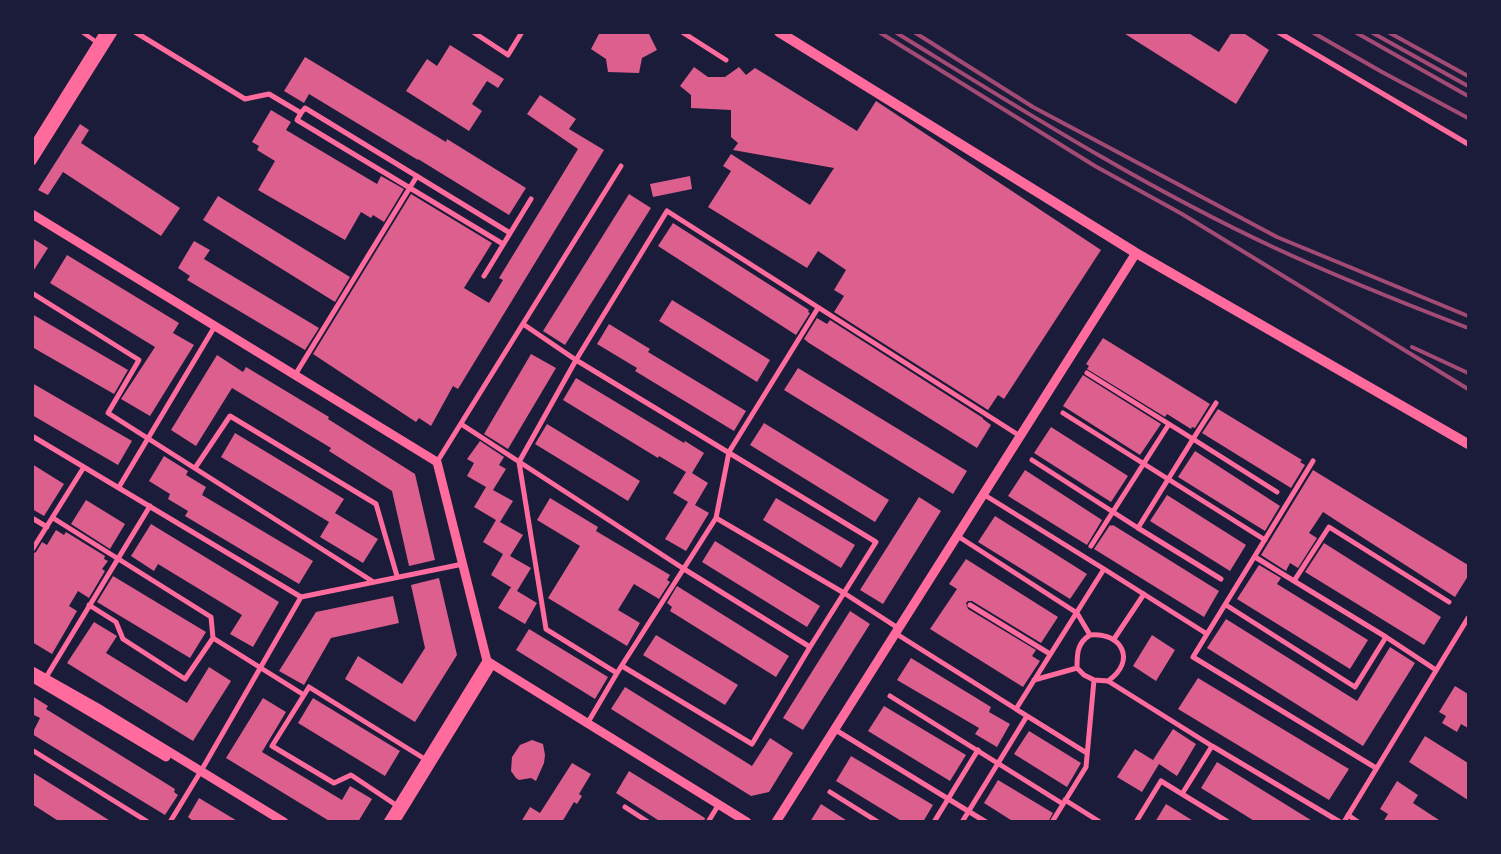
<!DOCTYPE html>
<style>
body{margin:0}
#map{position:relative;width:1501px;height:854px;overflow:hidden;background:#1b1b3a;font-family:Literata,serif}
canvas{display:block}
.frame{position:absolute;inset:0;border:34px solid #1b1b3a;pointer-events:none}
</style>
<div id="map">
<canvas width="1501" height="854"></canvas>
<div class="frame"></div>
</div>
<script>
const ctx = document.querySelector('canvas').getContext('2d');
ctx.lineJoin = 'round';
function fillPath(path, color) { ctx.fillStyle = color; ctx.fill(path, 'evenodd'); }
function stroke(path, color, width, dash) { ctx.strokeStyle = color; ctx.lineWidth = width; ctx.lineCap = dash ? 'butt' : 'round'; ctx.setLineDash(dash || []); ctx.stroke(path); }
fillPath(new Path2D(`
 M600 32H648L657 50 642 58 639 73 608 72 606 59 591 49Z
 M1122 32H1187L1219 52 1232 32H1242L1269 50 1236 104Z
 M450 45 504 79 498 88 487 81 472 104 482 111 469 131 406 91 427 59 437 66Z
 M305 57 446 142 447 139 526 188 509 215 418 159V160L309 94 304 103 284 91Z
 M694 67 708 77H725L739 67 746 75 755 68 857 131 876 101 1101 250 1004 399 998 395 988 410 834 312 844 296 834 290 846 270 818 251 807 268 708 207 731 171 723 166 731 154 810 205 834 168 733 150 738 143 731 137V110L691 108V95L680 86Z
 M540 95 576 119 569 129 604 150 458 389 453 386 431 426 419 418 416 422 313 354 411 194 492 243 464 288 489 303 503 280 499 278 578 149 527 114Z
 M271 110 291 122 286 130 377 184 381 176 404 189 384 222 373 215 371 218 361 212 345 240 258 190 275 161 257 150 259 146 252 142Z
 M80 124 89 130 81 143 180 208 161 236 63 172 48 195 38 190Z
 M690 176 692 189 653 197 650 184Z
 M629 194 651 208 565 345 543 331Z
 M218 196 350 277 335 302 203 220Z
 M673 223 809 310 808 312 810 313 796 335 658 246Z
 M32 238 48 248 32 273Z
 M194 241 210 250 204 259 319 328 305 350 187 280 190 276 178 268Z
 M67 255 179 323 173 333 194 345 150 416 121 399 155 347 50 283Z
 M672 300 770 360 757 382 659 321Z
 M32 314 128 370 114 394 32 347Z
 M817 318 827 324 830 320 983 418V419L991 425 977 448 809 343 804 339Z
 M609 324 650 349 648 352 746 411 734 431 635 371 637 368 597 344Z
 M1103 338 1210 404 1195 428 1192 427 1191 429 1167 414 1165 417 1087 369 1089 366 1086 364Z
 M531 354 556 368 508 449 484 434Z
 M217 355 243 372 246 367 329 417 328 419 415 474 435 560 409 566 392 491 329 451 331 448 232 388 196 446 171 430Z
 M798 368 967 471 953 494 784 390Z
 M1083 375 1161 424 1140 455 1063 406Z
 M576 378 684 443 685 441 704 453 692 473 708 483 695 505 709 513 686 551 665 539 688 502 673 493 686 472 659 456 658 458 563 400Z
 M32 383 132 441 118 465 32 415Z
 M1218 409 1302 460 1300 462 1305 465 1291 488 1202 433Z
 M764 423 889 500 875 522 750 445Z
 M547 424 640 481 628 501 535 444Z
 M1051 427 1128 476 1111 502 1034 453Z
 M235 433 344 499 335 513 378 539 363 563 320 537 329 522 221 457Z
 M480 441 504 457 499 465 506 469 493 490 513 501 500 522 523 535 510 556 531 568 517 591 537 603 525 624 498 608 511 587 512 588 491 575 503 554 483 542 496 520 474 507 486 487 467 476 474 463 467 459Z
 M1195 451 1280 506 1265 531 1178 477Z
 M164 456 188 471 186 475 206 487 202 495 313 561 299 584 185 516 188 511 168 499 170 494 149 481Z
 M32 464 64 484 44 516 32 509Z
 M1025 470 1102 520 1087 545 1008 496Z
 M1313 470 1468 565V576L1455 597 1323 512 1309 533 1317 538 1298 568 1290 563 1286 571 1261 555Z
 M1167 495 1246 545 1230 571 1150 521Z
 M919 497 941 511 883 604 860 590Z
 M550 498 598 527 596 531 670 575 667 580 670 582 659 599 634 584 618 610 640 623 627 646 548 598 580 546 537 520Z
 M776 498 855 545 841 568 763 520Z
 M86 500 125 524 110 549 71 524Z
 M995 516 1087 574 1070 599 978 542Z
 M151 524 279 602 253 647 230 634 242 615 158 564 154 571 131 556Z
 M1110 525 1112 526 1113 525 1219 591 1204 617 1094 549Z
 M56 530 64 535 66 532 105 556 104 559 108 561 102 569 105 571 89 598 78 591 69 606 77 611 52 654 32 642V554L36 552 42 542 47 545Z
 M715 541 820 606 807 627 702 562Z
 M1324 543 1441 617 1424 645 1305 572Z
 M966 559 1058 617 1041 643 972 601H968L966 603 968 609 1036 650 1032 656 1040 661 1023 687 930 629 957 589 949 584Z
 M1259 565 1281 578 1277 584 1368 640 1350 669 1237 599Z
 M113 576 206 632 190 658 97 602Z
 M439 578 457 655 415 722 345 679 358 656 402 684 425 648 411 585Z
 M677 586 789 656 776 677 670 611 672 607 667 603Z
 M393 596 399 623 331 638 304 685 279 671 316 612Z
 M850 611 870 624 803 730 783 718Z
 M1226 619 1357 701 1390 647 1415 663 1363 746 1207 648Z
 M94 622 117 636 106 653 187 703 209 667 231 681 193 741 67 663Z
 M529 629 608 677 595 699 516 650Z
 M656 635 738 685 725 705 643 655Z
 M1152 635 1175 650 1156 681 1133 666Z
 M911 658 991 707 989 712 1010 724 997 747 975 734 979 728 897 680Z
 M1198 678 1349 769 1329 800 1178 709Z
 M1455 686 1468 694V728L1461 724 1457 732 1442 723 1446 716 1439 712Z
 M625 687 752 766 770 738 793 753 769 792 751 796 611 709Z
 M32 696 48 706 46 709 175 789 174 792 178 795 165 815 32 734 40 718 32 714Z
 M263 698 286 712 262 752 342 800 350 786 372 799 358 822H331L226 758Z
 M313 698 400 751 385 776 298 723Z
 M884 706 966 755 950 781 868 731Z
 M1173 729 1196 744 1177 776 1159 764 1142 792 1117 777 1135 749 1153 760Z
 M1029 731 1081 763 1067 787 1014 754Z
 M1425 736 1468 763V800L1409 762Z
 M532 740 543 744 545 755 544 763 536 781 531 778 519 780 516 778 511 771 512 757 520 745Z
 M851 756 933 805 923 822H903L836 781Z
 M1217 762 1314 822H1256L1201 788Z
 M572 763 591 774 579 794 582 796 577 804 574 802 562 822H521L530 807 540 813Z
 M629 771 705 818 704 822H661L616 793Z
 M32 772 112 822H60L32 804Z
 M998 780 1053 813 1048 822H1014L984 803Z
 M1397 781 1418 795 1413 803 1442 822H1383L1388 814 1380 809Z
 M199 798 239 822H194L188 817Z
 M821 804 849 822H810Z
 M1166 804 1195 822H1155Z`), '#dd5f8e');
stroke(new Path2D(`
 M82 32 98 43`), '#ff6b9d', 4);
stroke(new Path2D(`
 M135 32 245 99 269 94 301 113 305 108 510 233
 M473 32 508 55 522 32
 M682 32 726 60
 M1278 32 1468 144
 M301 113 297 120 503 244
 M484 276 531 199
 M32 293 139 360 108 413 372 581
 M1087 373 1193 439 1138 528 1221 579
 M295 375 417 176
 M1216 403 1193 439 1277 492
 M1063 413 1265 540
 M461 424 684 569 810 647 876 542 576 360 523 324
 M32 436 301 597 201 771 170 822
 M1032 460 1138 528
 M437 462 621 166
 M195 468 230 416 376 504 397 576
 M119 487 215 326
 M983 494 1104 569
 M32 518 47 527
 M53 518 211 617 213 638 185 679 123 639 116 622 89 605
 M716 518 844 593 898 628
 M956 535 1077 613 1090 635C1122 632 1137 661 1108 681
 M1091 546 1169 424
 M32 550 84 467
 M1255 557 1294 581
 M301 597 463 564
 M970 605 1050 654
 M1226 605 1355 687 1386 637 1294 581 1329 527 1449 602
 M895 633 1016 709
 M1207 634 1193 657 1376 768
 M1090 635C1077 643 1077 654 1077 668L1084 675 1094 680
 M1386 637 1436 670
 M213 638 304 695 309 687 428 761
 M1114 639 1144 594
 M622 666 752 744 810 647
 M617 673 546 629 519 462 576 360 667 211 1020 436
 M45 679 150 506
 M1034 680 1077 668
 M304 695 272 746 334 783 351 775 399 807
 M890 696 1063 804
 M587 724 617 673 716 518 729 452 818 308
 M834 729 986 822
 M1212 746 1182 794 1228 822
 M32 750 148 822
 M1087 753 1016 709 1104 569 1207 634 1313 461
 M830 792 878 822
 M1065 800 1100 822
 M625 807 648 822
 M1348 815 1358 822
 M708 822 719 804
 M934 822 978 750
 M962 822 1027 716
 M1052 822 1086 767 1094 680 1108 681 1212 746 1340 822
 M1136 822 1161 781 1182 794
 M1344 822 1468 618`), '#ff6b9d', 5);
stroke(new Path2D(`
 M32 149 105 32
 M32 161 113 32
 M32 214 437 462 489 669
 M487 661 747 822
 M32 671 101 710 284 822
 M33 678 166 757
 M388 822 487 661
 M395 822 489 669
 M776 822 1136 253`), '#ff6b9d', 9);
stroke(new Path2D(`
 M779 32 1136 253 1468 444`), '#ff6b9d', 10);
stroke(new Path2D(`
 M879 32 1095 166 1182 214 1468 389
 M895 32C1019 108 1142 186 1273 247 1337 277 1403 303 1468 328
 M914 32 1033 107 1277 237 1468 316
 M1312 32 1382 72 1468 118
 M1355 32 1468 96
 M1371 32 1468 86
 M1388 32 1468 76
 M1412 347 1468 373`), '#a44b75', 4);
</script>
